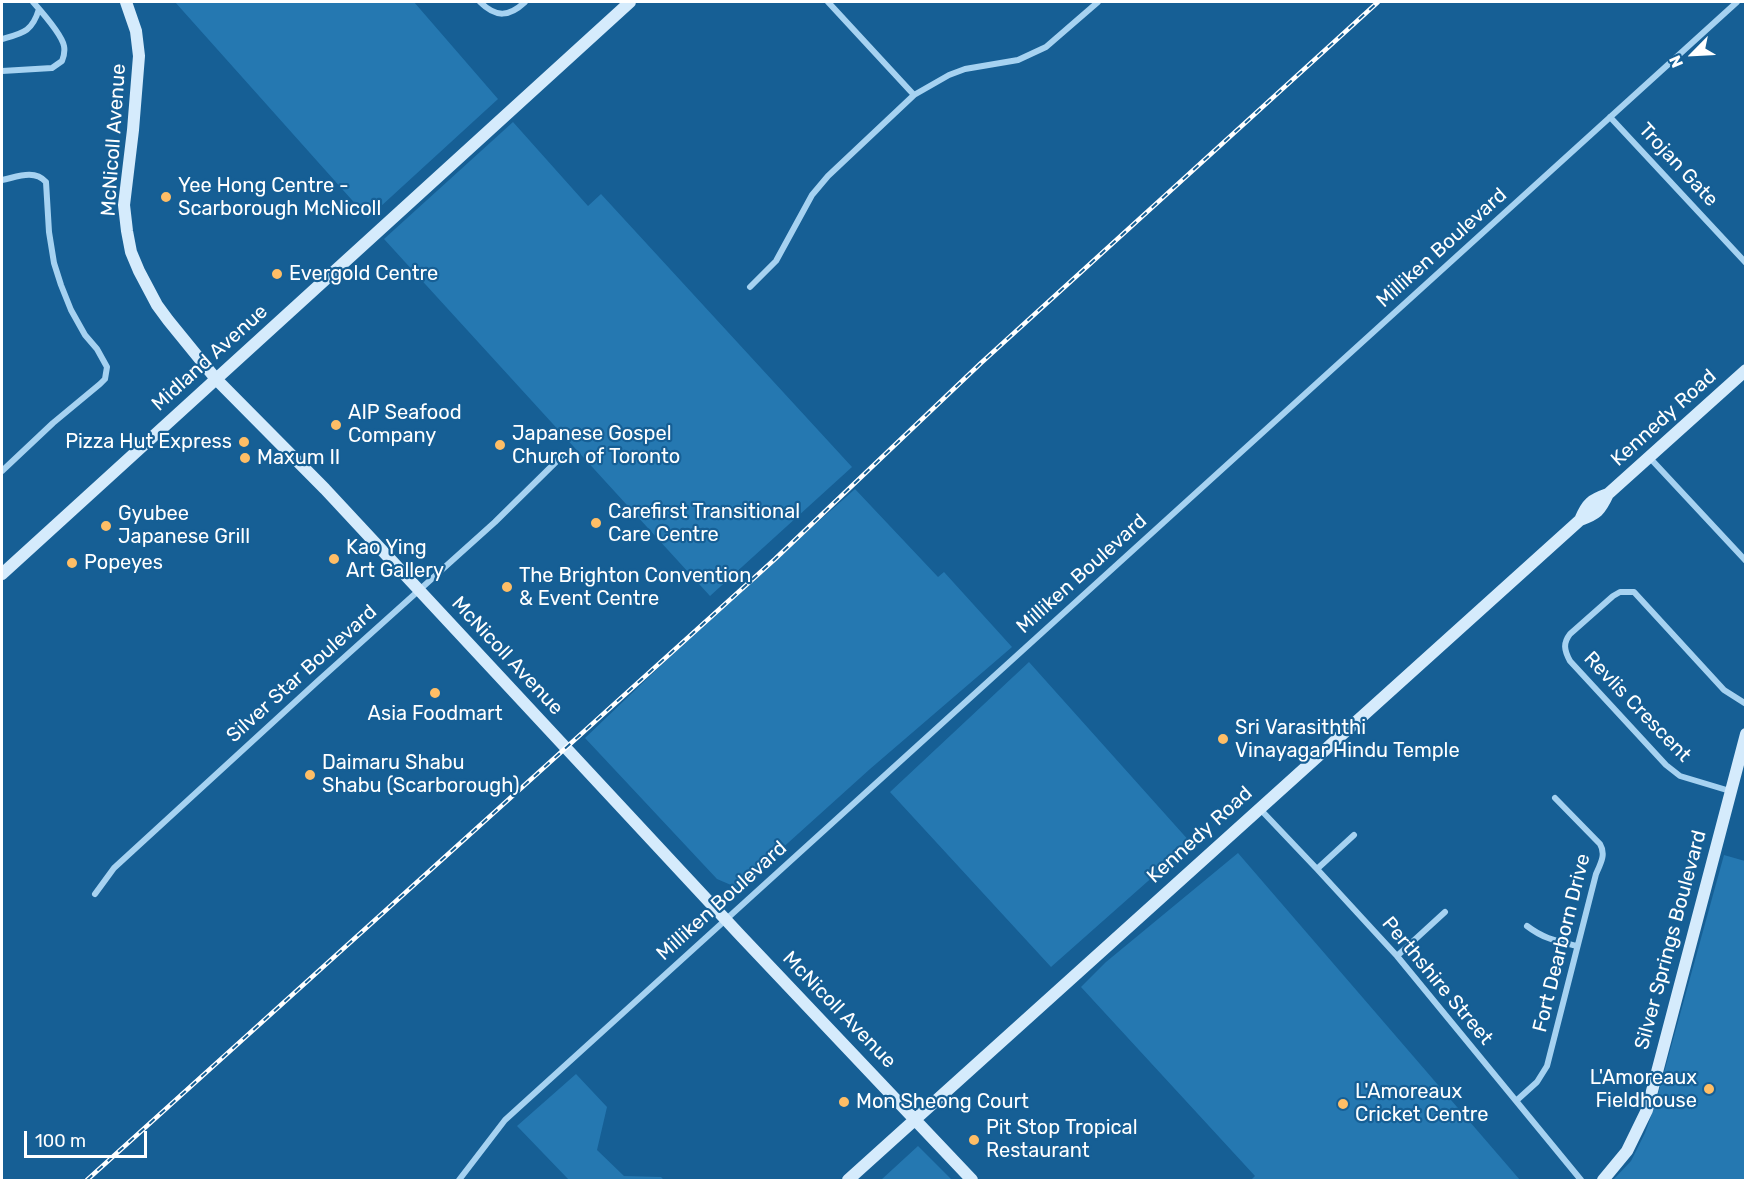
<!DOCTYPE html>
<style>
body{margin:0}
#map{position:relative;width:1747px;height:1182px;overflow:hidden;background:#165f95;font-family:Rubik,sans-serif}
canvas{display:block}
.frame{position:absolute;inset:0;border:3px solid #fff;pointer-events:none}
.north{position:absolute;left:1663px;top:24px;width:60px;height:60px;-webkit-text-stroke:4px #165f95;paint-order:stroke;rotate:246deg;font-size:16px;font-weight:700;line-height:24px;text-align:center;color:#fff}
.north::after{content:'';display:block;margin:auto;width:21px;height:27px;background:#fff;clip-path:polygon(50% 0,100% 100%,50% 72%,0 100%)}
.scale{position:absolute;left:24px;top:1131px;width:123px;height:27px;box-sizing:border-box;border:3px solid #fff;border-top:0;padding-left:8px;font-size:18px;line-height:21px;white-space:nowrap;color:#fff;-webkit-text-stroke:4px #165f95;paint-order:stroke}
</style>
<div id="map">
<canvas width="1747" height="1182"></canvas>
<div class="frame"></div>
<div class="north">N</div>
<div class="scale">100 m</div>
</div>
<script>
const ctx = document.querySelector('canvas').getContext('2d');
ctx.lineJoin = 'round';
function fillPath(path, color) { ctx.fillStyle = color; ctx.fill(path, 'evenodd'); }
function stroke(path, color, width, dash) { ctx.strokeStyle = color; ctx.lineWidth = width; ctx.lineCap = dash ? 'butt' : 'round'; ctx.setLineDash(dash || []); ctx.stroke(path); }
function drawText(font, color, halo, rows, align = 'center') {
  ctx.font = font + ' Rubik,sans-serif'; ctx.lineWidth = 4.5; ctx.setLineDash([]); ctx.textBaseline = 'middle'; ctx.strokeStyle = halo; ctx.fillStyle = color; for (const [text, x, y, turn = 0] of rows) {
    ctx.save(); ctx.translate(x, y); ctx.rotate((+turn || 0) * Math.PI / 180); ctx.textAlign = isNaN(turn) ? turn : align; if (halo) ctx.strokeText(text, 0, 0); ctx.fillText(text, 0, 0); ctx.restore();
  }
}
fillPath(new Path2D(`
 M175 2H414L498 99 368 218Z
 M513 122 588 206 601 194 852 467 710 596 384 239Z
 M855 489 938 577 944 572 1012 647 870 769 738 888 717 879 585 738 722 607Z
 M1029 662 1191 843 1051 967 890 792Z
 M1238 853 1520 1180H1251L1255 1176 1081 987 1106 962Z
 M1724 855 1745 861V1180H1613L1631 1161 1645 1133 1655 1105Z
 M576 1074 607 1107 597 1150 624 1176 661 1177 664 1180H569L517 1126Z
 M918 1146 952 1180H881Z`), '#2578b1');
stroke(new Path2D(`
 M480 2C496 18 509 17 525 2
 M828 2 914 95
 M2 39C23 33 32 32 39 9
 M2 71 52 68 62 61C64 56 65 51 64 46 62 35 41 11 33 2
 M1610 117 1746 263
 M2 180C17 177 34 169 46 182L49 232 54 263 61 285 71 310 85 335 97 349 107 367 105 379 100 384 53 423 2 471
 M750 287 776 261 812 195 828 176 914 95 949 75 965 69 1018 60 1046 47 1098 2
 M1649 457 1746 561
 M1730 791 1680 776 1666 765 1570 661C1564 650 1563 643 1570 634L1613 596 1620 592H1634L1724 690 1746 704
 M1260 809 1317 869 1397 956 1581 1180
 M1317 869 1354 835
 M95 894 114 868 318 681 495 522 561 457
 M1527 926C1544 939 1557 941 1577 946
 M1397 956 1445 912
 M1516 1101 1537 1082 1547 1066 1596 874C1601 863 1606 854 1600 844L1555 798
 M459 1180 505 1120 1737 2`), '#a6d2f1', 6);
stroke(new Path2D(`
 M126 2 136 31 139 56 133 130 124 205 127 231 131 252 139 271 157 305 168 320 216 379 325 489 740 935 972 1180
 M1580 520C1597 514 1600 511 1608 494L1746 370
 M2 574 630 2
 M848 1180 1580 520C1587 503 1591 500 1608 494
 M1603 1180 1627 1151 1647 1110 1746 734`), '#d5ebfc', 12);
const rail = new Path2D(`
 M87 1180 775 559 981 363 1378 2`);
stroke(rail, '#fff', 4.5);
stroke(rail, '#165f95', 2, [7]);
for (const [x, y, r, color] of [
 [166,197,6,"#ffbe66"],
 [277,274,6,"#ffbe66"],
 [336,425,6,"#ffbe66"],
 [244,442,6,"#ffbe66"],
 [500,445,6,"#ffbe66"],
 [245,458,6,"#ffbe66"],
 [596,523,6,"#ffbe66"],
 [106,526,6,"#ffbe66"],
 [334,559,6,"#ffbe66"],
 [72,563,6,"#ffbe66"],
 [507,587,6,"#ffbe66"],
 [435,693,6,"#ffbe66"],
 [1223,739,6,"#ffbe66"],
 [310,775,6,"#ffbe66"],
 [1709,1089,6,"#ffbe66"],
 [844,1102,6,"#ffbe66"],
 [1343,1104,6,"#ffbe66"],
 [974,1140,6,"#ffbe66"]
]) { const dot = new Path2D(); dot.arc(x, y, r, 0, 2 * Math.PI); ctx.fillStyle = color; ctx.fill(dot); stroke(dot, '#165f95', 2); }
drawText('20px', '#fff', '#165f95', [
 ["McNicoll Avenue",114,140,-86],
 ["Trojan Gate",1678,165,47],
 ["Milliken Boulevard",1442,248,-42],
 ["Midland Avenue",210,358,-42],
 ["Kennedy Road",1664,418,-42],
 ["Milliken Boulevard",1082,574,-42],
 ["McNicoll Avenue",507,656,47],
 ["Silver Star Boulevard",302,674,-42],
 ["Revlis Crescent",1637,707,46],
 ["Kennedy Road",1200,835,-42],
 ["Milliken Boulevard",722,901,-42],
 ["Silver Springs Boulevard",1671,940,-75],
 ["Fort Dearborn Drive",1562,943,-76],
 ["Perthshire Street",1437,981,50],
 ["McNicoll Avenue",839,1010,46]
]);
drawText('20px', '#fff', '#165f95', [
 ["Yee Hong Centre -",178,186],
 ["Scarborough McNicoll",178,209],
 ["Evergold Centre",289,274],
 ["AIP Seafood",348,413],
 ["Company",348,436],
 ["Japanese Gospel",512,434],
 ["Church of Toronto",512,457],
 ["Pizza Hut Express",232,442,"right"],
 ["Maxum II",257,458],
 ["Carefirst Transitional",608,512],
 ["Care Centre",608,535],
 ["Gyubee",118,514],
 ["Japanese Grill",118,537],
 ["Kao Ying",346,548],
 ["Art Gallery",346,571],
 ["Popeyes",84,563],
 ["The Brighton Convention",519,576],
 ["& Event Centre",519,599],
 ["Asia Foodmart",435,714,"center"],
 ["Sri Varasiththi",1235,728],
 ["Vinayagar Hindu Temple",1235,751],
 ["Daimaru Shabu",322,763],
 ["Shabu (Scarborough)",322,786],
 ["L'Amoreaux",1697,1078,"right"],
 ["Fieldhouse",1697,1101,"right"],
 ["L'Amoreaux",1355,1092],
 ["Cricket Centre",1355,1115],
 ["Mon Sheong Court",856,1102],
 ["Pit Stop Tropical",986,1128],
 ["Restaurant",986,1151]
], 'left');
</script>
